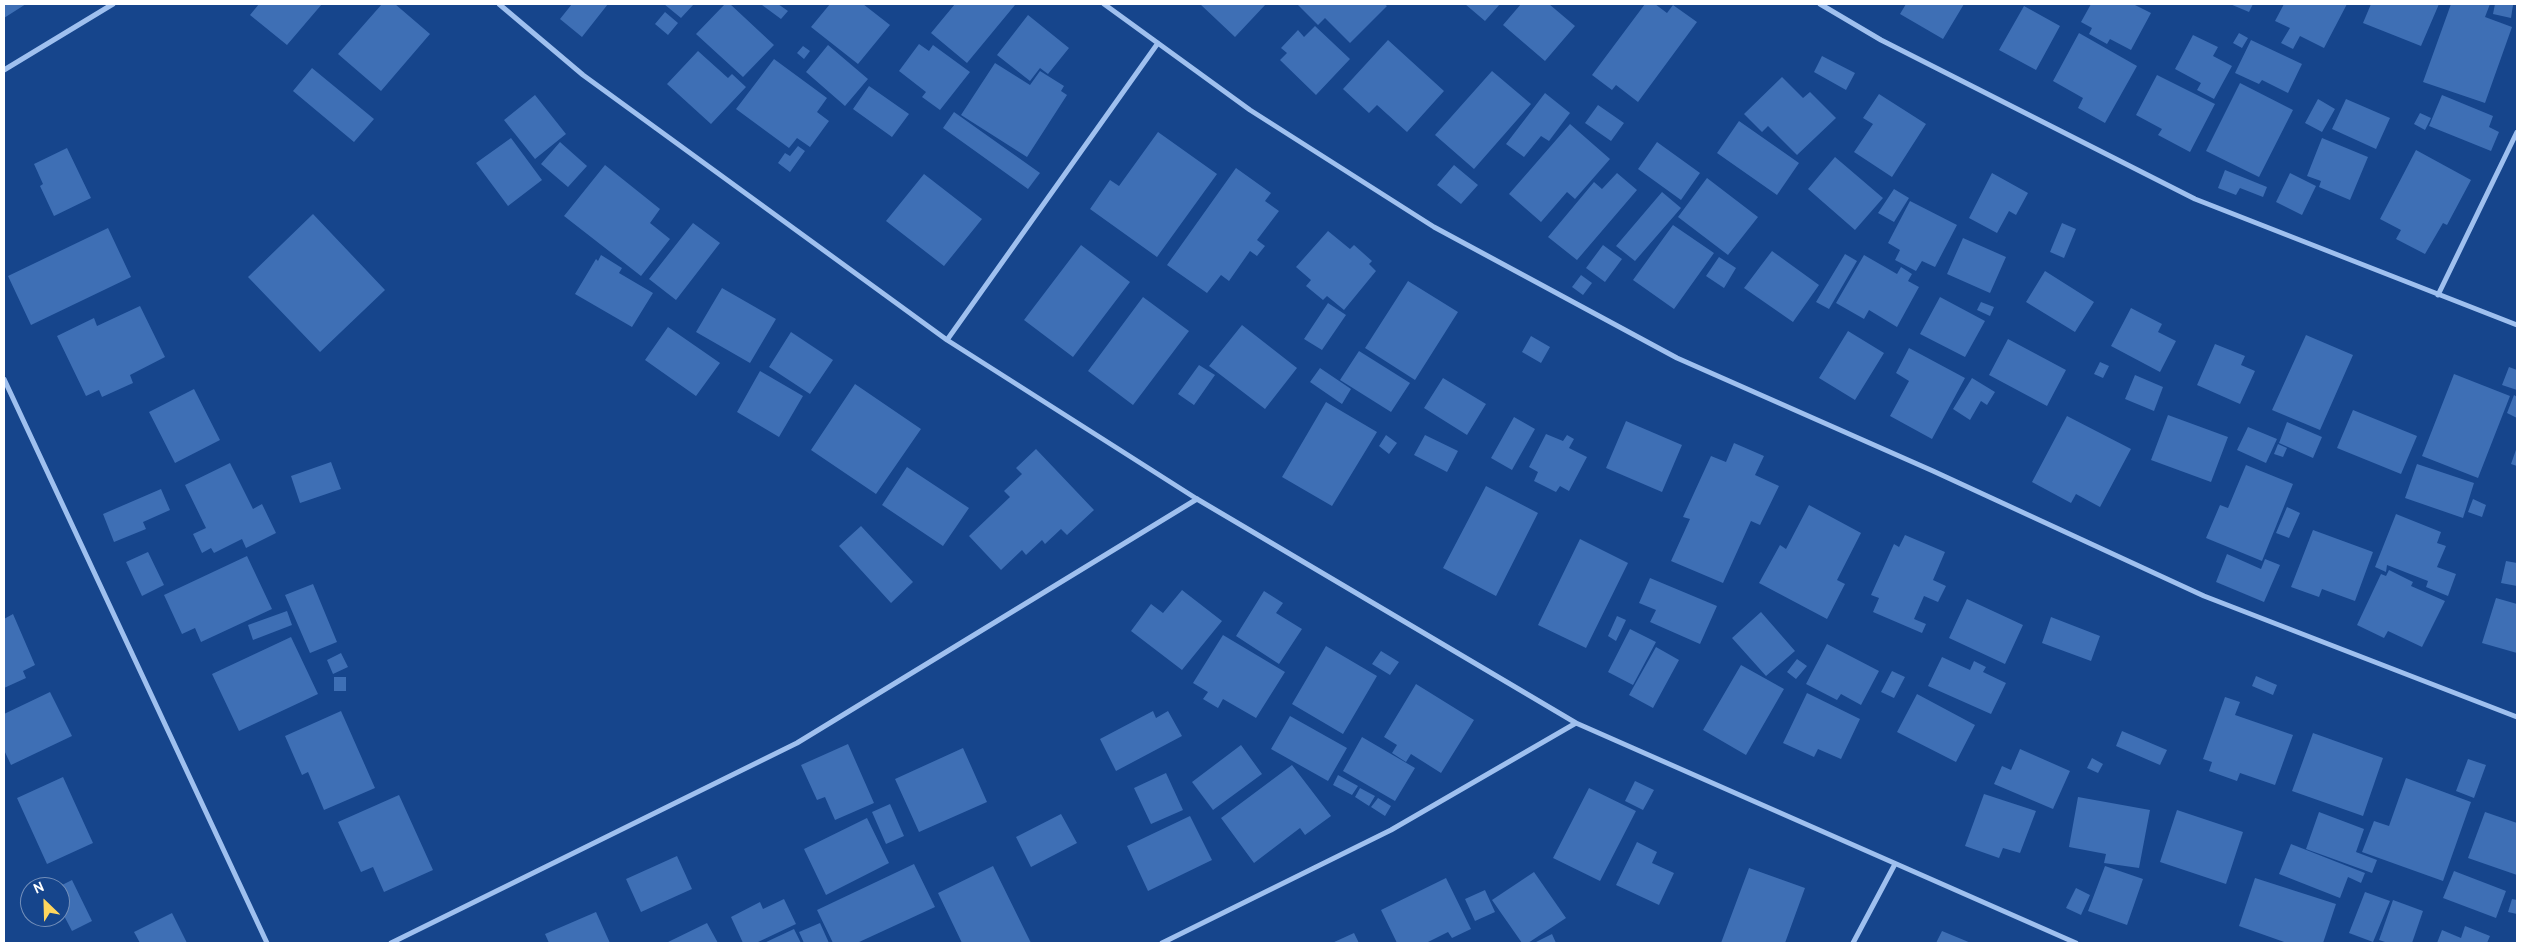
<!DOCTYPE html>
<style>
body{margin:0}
#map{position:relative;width:2521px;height:947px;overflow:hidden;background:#16458c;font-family:Overpass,sans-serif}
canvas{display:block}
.frame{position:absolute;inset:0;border:5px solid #fff;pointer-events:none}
.north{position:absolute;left:20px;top:877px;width:50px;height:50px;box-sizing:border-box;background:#16458c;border:1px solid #738fba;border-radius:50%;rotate:336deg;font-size:14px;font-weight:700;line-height:20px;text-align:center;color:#fff}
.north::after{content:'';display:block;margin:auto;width:18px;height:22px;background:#ffd65d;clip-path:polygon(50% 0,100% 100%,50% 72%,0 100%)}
</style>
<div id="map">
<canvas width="2521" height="947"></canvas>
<div class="frame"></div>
<div class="north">N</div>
</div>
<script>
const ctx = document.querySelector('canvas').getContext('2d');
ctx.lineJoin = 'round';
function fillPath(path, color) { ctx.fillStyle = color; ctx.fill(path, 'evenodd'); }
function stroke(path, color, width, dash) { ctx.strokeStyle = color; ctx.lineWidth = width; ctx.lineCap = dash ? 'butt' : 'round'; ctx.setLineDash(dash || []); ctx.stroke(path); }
fillPath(new Path2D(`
 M4 4H26L4 18Z
 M259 4H322L287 45 250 15Z
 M382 4H395L430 34 381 91 338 54Z
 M572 4H608L582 37 560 19Z
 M664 4H694L681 18Z
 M725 4H730L774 45 743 77 696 34Z
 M764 4H778L788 11 781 19 762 5Z
 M830 4H863L890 25 858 64 811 27Z
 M955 4 1015 5 967 63 931 33Z
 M1200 4H1266L1235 37Z
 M1297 4H1384L1387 6 1350 43 1325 18 1318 25Z
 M1465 4H1500L1485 21Z
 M1521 4H1549L1575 26 1545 61 1503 25Z
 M1645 4H1655L1667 13 1673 5 1697 22 1638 102 1616 85 1612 90 1592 75Z
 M1906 4H1964L1943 39 1900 14Z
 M2091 4H2133L2151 13 2131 50 2110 39 2107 44 2089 34 2092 28 2081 22Z
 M2230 4H2253L2249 12Z
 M2284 4H2347L2324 48 2300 36 2293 49 2281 43 2290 28 2275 21Z
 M2371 4H2439L2421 46 2363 23Z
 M2451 4H2490L2485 17 2512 27 2485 103 2423 82Z
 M2495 4 2513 5 2511 18 2493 14Z
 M2024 6 2060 26 2036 70 1999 50Z
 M665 12 678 23 668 35 655 24Z
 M1028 15 1069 48 1048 74 1040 68 1030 81 997 55Z
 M1315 26 1350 59 1316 95 1280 60 1287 53 1281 48 1298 30 1304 37Z
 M2079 33 2137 66 2105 123 2078 108 2083 98 2053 81Z
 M2239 33 2248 38 2242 48 2233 43Z
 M2193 35 2218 47 2213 56 2232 66 2214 99 2197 90 2201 83 2175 69Z
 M1388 40 1444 91 1407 132 1377 105 1369 113 1343 89Z
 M2251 40 2302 64 2288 93 2262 80 2259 84 2235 73Z
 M919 44 929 51 933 45 970 72 940 110 922 97 926 92 899 71Z
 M828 45 868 79 845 106 806 72Z
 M803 46 810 51 804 59 797 53Z
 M698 51 728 78 732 74 746 87 711 124 667 84Z
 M1822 56 1855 73 1846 90 1814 72Z
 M774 59 827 98 817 112 829 121 810 147 797 138 789 148 736 109Z
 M995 63 1030 85 1040 71 1064 86 1061 91 1067 95 1027 157 961 115Z
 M312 68 374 119 354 142 293 91Z
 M1492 71 1531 104 1474 169 1435 135Z
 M2157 75 2215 104 2190 152 2158 135 2162 129 2136 115Z
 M1782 77 1803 98 1810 92 1836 118 1797 155 1768 126 1762 132 1744 114Z
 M2240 83 2293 110 2259 177 2206 151Z
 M869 86 909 114 892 137 853 109Z
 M1545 93 1570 113 1549 141 1541 136 1524 157 1506 144Z
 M1879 94 1926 124 1892 177 1854 152 1873 124 1863 118Z
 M535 95 566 134 535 159 504 120Z
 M2442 95 2493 116 2489 127 2499 132 2491 151 2429 126Z
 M2318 99 2335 109 2322 132 2305 123Z
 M2346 99 2390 118 2376 149 2332 129Z
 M1598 105 1624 123 1611 141 1585 123Z
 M954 112 1040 173 1028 189 943 128Z
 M2420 113 2431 118 2425 130 2414 124Z
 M1739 121 1799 163 1777 195 1717 153Z
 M1570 124 1610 159 1575 199 1567 192 1541 222 1509 194Z
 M1158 132 1217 174 1157 257 1090 209 1110 180 1119 186Z
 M511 138 542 180 508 206 476 163Z
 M2322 138 2368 157 2350 200 2319 187 2321 181 2307 176Z
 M560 142 587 166 568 187 541 164Z
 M1657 142 1700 173 1681 200 1638 169Z
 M798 146 805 151 790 172 778 163 785 153 790 156Z
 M67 148 91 198 54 216 40 186 43 184 34 164Z
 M2416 150 2471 180 2447 225 2443 223 2425 254 2396 239 2401 230 2380 219Z
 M1835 157 1883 198 1855 230 1808 189Z
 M605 165 660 209 650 223 670 239 641 276 564 216Z
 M1454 165 1478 185 1461 204 1437 185Z
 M1236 168 1271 193 1265 201 1279 211 1257 240 1265 246 1257 256 1250 251 1229 281 1221 275 1207 293 1167 265Z
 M2225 170 2267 187 2263 197 2240 188 2236 195 2218 188Z
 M1617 173 1637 190 1577 260 1548 237 1594 182 1602 189Z
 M1992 173 2028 193 2016 215 2009 211 1997 233 1969 218Z
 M2290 173 2316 186 2302 215 2276 202Z
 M924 174 982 219 944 266 886 221Z
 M1707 178 1758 217 1728 255 1678 217Z
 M1894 189 1909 198 1894 222 1878 213Z
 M1662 192 1681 208 1635 261 1616 246Z
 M1910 201 1957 225 1935 267 1922 261 1916 271 1895 260 1900 250 1888 243Z
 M313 214 385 290 320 352 248 277Z
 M693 223 720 243 676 300 649 279Z
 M2062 223 2076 229 2064 258 2050 252Z
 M1673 225 1714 253 1674 309 1633 280Z
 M108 228 131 277 31 325 8 276Z
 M1328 231 1350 249 1354 245 1372 261 1369 264 1376 271 1344 310 1327 296 1323 300 1306 286 1311 280 1296 267Z
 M1963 238 2006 257 1990 293 1947 274Z
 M1081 245 1130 282 1073 357 1024 320Z
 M1603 245 1622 259 1605 282 1586 268Z
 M1772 251 1819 285 1793 322 1744 288Z
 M1845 254 1857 261 1829 309 1816 302Z
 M601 255 622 268 619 273 653 293 632 327 575 294 596 259 598 261Z
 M1864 255 1897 274 1901 267 1912 274 1908 281 1919 287 1897 327 1869 310 1864 319 1836 303Z
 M1719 257 1736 268 1724 288 1706 276Z
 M2045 271 2094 302 2075 332 2026 302Z
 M1581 275 1592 283 1583 295 1572 287Z
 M1408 281 1458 312 1415 380 1365 348Z
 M722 288 776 319 750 363 696 332Z
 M1143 297 1189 331 1133 405 1088 371Z
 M1940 297 1985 321 1965 357 1920 334Z
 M1981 302 1994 307 1990 316 1977 310Z
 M1328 303 1346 315 1322 350 1304 339Z
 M140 306 165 357 130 375 133 383 102 397 99 390 86 396 57 336 94 318 97 326Z
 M2131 308 2162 324 2158 332 2176 341 2160 372 2111 346Z
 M1242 325 1297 368 1265 409 1209 366Z
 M668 327 720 363 696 396 645 360Z
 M1848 331 1884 353 1855 400 1819 378Z
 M791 332 833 360 810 394 769 367Z
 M2306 335 2353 355 2320 430 2272 410Z
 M1531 336 1550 347 1541 363 1522 352Z
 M2008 339 2066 370 2047 406 1989 375Z
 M2215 344 2245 356 2241 365 2255 371 2240 404 2197 385Z
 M1909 348 1965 378 1932 439 1890 416 1909 381 1896 373Z
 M1359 351 1410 383 1391 412 1340 380Z
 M2100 362 2109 366 2103 378 2094 374Z
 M1199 365 1215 375 1194 405 1178 394Z
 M2509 367 2517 370V390L2502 385Z
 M1320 368 1351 389 1342 404 1310 382Z
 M760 371 803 396 779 437 737 412Z
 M2454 374 2510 396 2478 478 2422 456Z
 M2135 375 2163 387 2154 411 2125 399Z
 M1443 378 1486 404 1467 435 1424 408Z
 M1972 378 1995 392 1987 405 1981 401 1970 420 1953 409Z
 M855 384 921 429 876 494 811 450Z
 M194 389 220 440 175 463 149 412Z
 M2514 395 2517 397V418L2507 413Z
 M1326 402 1377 432 1332 506 1282 477Z
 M2353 410 2417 436 2401 474 2337 448Z
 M2168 415 2228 437 2211 482 2151 460Z
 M2067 416 2131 449 2100 507 2076 494 2071 503 2032 482Z
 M1514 417 1535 429 1512 470 1491 458Z
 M1626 421 1682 445 1662 492 1606 468Z
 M2287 422 2322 437 2313 458 2279 443Z
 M2248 427 2277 439 2266 463 2237 450Z
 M1546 434 1563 441 1567 435 1574 439 1569 448 1587 457 1569 491 1560 486 1556 492 1534 481 1538 472 1529 467Z
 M1386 435 1397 443 1389 454 1379 446Z
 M1425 435 1458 451 1447 472 1414 455Z
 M1734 443 1764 456 1755 475 1779 486 1760 525 1751 521 1723 583 1671 561 1690 519 1683 517 1711 456 1726 462Z
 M2278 444 2287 448 2283 457 2274 454Z
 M2517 447V466L2511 464Z
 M1036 449 1094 510 1067 535 1061 529 1045 544 1042 540 1026 555 1022 550 1001 570 969 536 1010 497 1004 491 1022 474 1016 468Z
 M331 462 341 489 300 503 291 476Z
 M230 463 253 509 262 504 276 533 246 548 242 539 214 553 211 548 202 553 193 534 206 528 185 485Z
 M2417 464 2474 483 2463 518 2405 498Z
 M2246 465 2293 484 2262 561 2206 538 2220 505 2228 508Z
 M907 467 969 508 943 546 882 505Z
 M1486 486 1538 513 1496 596 1443 568Z
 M161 489 170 510 143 522 146 529 114 542 103 514Z
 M2473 499 2486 505 2482 517 2468 512Z
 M1809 505 1861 533 1837 580 1845 584 1827 619 1759 583 1780 545 1786 549Z
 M2287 507 2300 513 2289 538 2276 533Z
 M2396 514 2441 532 2437 543 2446 546 2437 567 2456 574 2448 596 2426 587 2428 581 2387 565 2386 572 2375 567Z
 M861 526 913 582 891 603 839 546Z
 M2313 530 2373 552 2355 601 2322 589 2319 597 2291 587Z
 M1905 535 1945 552 1933 580 1946 586 1938 602 1924 596 1914 619 1926 624 1922 633 1873 612 1879 598 1871 595 1894 544 1899 547Z
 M1580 539 1628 563 1586 648 1538 625Z
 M148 552 164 585 142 596 126 562Z
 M2227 554 2261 569 2265 559 2280 565 2264 602 2216 582Z
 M247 556 272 609 201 642 195 628 182 634 164 595Z
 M2506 561 2517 563V586L2501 583Z
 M2389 570 2413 582 2411 586 2445 601 2422 647 2388 631 2384 638 2357 625 2381 574 2386 576Z
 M1650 578 1717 606 1700 644 1650 622 1656 610 1639 603Z
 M313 584 337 642 310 653 285 595Z
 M1182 590 1222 621 1182 670 1131 631 1151 604 1163 613Z
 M1264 591 1283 603 1276 613 1302 629 1279 664 1236 636Z
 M2496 598 2517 604V653L2482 643Z
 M1967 599 2023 625 2005 664 1949 638Z
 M287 611 292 625 253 640 248 625Z
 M1761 612 1795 651 1766 676 1732 638Z
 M13 614 35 665 23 671 26 678 4 688V619Z
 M1617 616 1626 620 1616 641 1608 636Z
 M2051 617 2100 636 2091 661 2042 643Z
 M1630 629 1656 642 1633 685 1608 672Z
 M1223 635 1285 672 1256 718 1223 699 1218 708 1203 699 1208 692 1193 683Z
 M291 637 318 694 239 731 212 674Z
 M1827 644 1879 671 1861 705 1841 694 1837 700 1806 684Z
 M1326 646 1377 676 1343 734 1292 704Z
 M1656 647 1679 660 1653 708 1629 695Z
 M1381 651 1399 662 1390 675 1372 664Z
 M341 653 348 667 333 674 327 660Z
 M1942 657 1970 670 1974 661 1986 667 1983 672 2006 683 1991 714 1928 686Z
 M1797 659 1807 666 1796 679 1787 672Z
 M1741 665 1784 689 1746 755 1703 730Z
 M1892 671 1905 677 1894 698 1881 692Z
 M2256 676 2277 685 2273 695 2252 686Z
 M334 677H346V691H334Z
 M1416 684 1474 720 1441 773 1411 754 1406 762 1392 753 1397 745 1384 737Z
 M50 692 72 736 11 765 4 750V714Z
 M1807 693 1860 719 1841 759 1818 749 1814 757 1783 743Z
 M1917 694 1975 725 1956 762 1897 732Z
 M2225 697 2240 702 2235 715 2293 735 2275 785 2240 773 2237 781 2209 771 2212 762 2203 759Z
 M341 711 375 788 324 810 308 772 302 775 285 736Z
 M1153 711 1156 718 1168 711 1182 736 1116 771 1100 739Z
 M1290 716 1347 748 1328 781 1271 749Z
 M2122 731 2167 750 2160 765 2116 746Z
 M2313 733 2383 758 2363 816 2292 791Z
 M1362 737 1415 768 1395 801 1343 771Z
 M848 744 874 803 835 820 825 797 817 800 801 765Z
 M1241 745 1262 774 1213 810 1192 782Z
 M963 748 987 802 919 832 895 779Z
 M2020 749 2070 771 2053 809 1994 784 2002 766 2011 770Z
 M2092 758 2103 764 2098 773 2087 768Z
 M2468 759 2486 765 2474 798 2456 791Z
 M1292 765 1331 816 1305 835 1300 828 1254 863 1221 818Z
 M1166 773 1183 810 1151 824 1134 788Z
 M1338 775 1358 786 1352 795 1333 785Z
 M63 777 93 843 47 864 17 798Z
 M2406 778 2471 802 2443 881 2362 852 2374 821 2389 826Z
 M1635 781 1654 790 1643 810 1625 801Z
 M1360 788 1375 796 1369 806 1355 797Z
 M1589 788 1636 811 1600 881 1553 858Z
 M1984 794 2036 811 2020 853 2003 848 1999 858 1965 846Z
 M399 795 433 870 384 892 373 867 361 872 338 822Z
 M2078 797 2150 810 2139 868 2104 863 2106 854 2069 847Z
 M1378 798 1391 806 1385 816 1371 807Z
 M890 804 904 836 886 844 872 812Z
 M2177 810 2243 832 2226 884 2160 862Z
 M2319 812 2364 829 2356 852 2377 860 2372 873 2306 849Z
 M2485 812 2517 823V875L2468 858Z
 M1061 814 1077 843 1031 867 1016 837Z
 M1190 816 1212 860 1148 891 1127 846Z
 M867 818 889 863 826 895 804 849Z
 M1637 842 1657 852 1652 863 1674 873 1659 905 1616 885Z
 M2291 844 2365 873 2361 883 2348 877 2340 898 2279 874Z
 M677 856 692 889 641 912 626 879Z
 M914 864 935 907 857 943H833L817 910Z
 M993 866 1031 943H962L938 893Z
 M2105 866 2143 879 2127 925 2088 911Z
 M1749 868 1805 888 1785 943H1721Z
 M2454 871 2506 891 2496 918 2443 898Z
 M1534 872 1566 918 1528 943H1522L1492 900Z
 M1446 878 1471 929 1452 938 1448 932 1426 943H1397L1381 910Z
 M2255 878 2336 904 2323 943H2287L2239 926Z
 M72 880 92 921 72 931 60 908V886Z
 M2076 888 2090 895 2081 915 2066 908Z
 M1485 890 1495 912 1475 921 1465 899Z
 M2365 892 2390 901 2373 942 2349 933Z
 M784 899 796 924 756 943H743L731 917 760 902 763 909Z
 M2512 899 2517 900V914L2508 912Z
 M2393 900 2423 911 2412 943H2388L2379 940Z
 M596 912 610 943H549L545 934Z
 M172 913 187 943H140L134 932Z
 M707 923 718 943H666Z
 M820 923 829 943H804L799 932Z
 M2465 926 2490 936 2487 943H2437L2442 930 2461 938Z
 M794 929 801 943H764Z
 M1942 931 1971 943H1936Z
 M1354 933 1359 943H1332Z
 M1552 934 1556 943H1534Z`), '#3e6fb5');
stroke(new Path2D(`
 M499 4 583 75 947 340 1197 499 1576 723 2076 943
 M1104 4 1250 110 1434 227 1677 358 1933 471 2204 596 2517 717
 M1820 4 1881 40 2195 199 2517 325
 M4 70 113 4
 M2438 295 2517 132
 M947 340 1158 43
 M4 379 267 943
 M391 943 797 743 1197 499
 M1162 943 1391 830 1576 723
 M1853 943 1895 864`), '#9fc0ef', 5);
</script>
